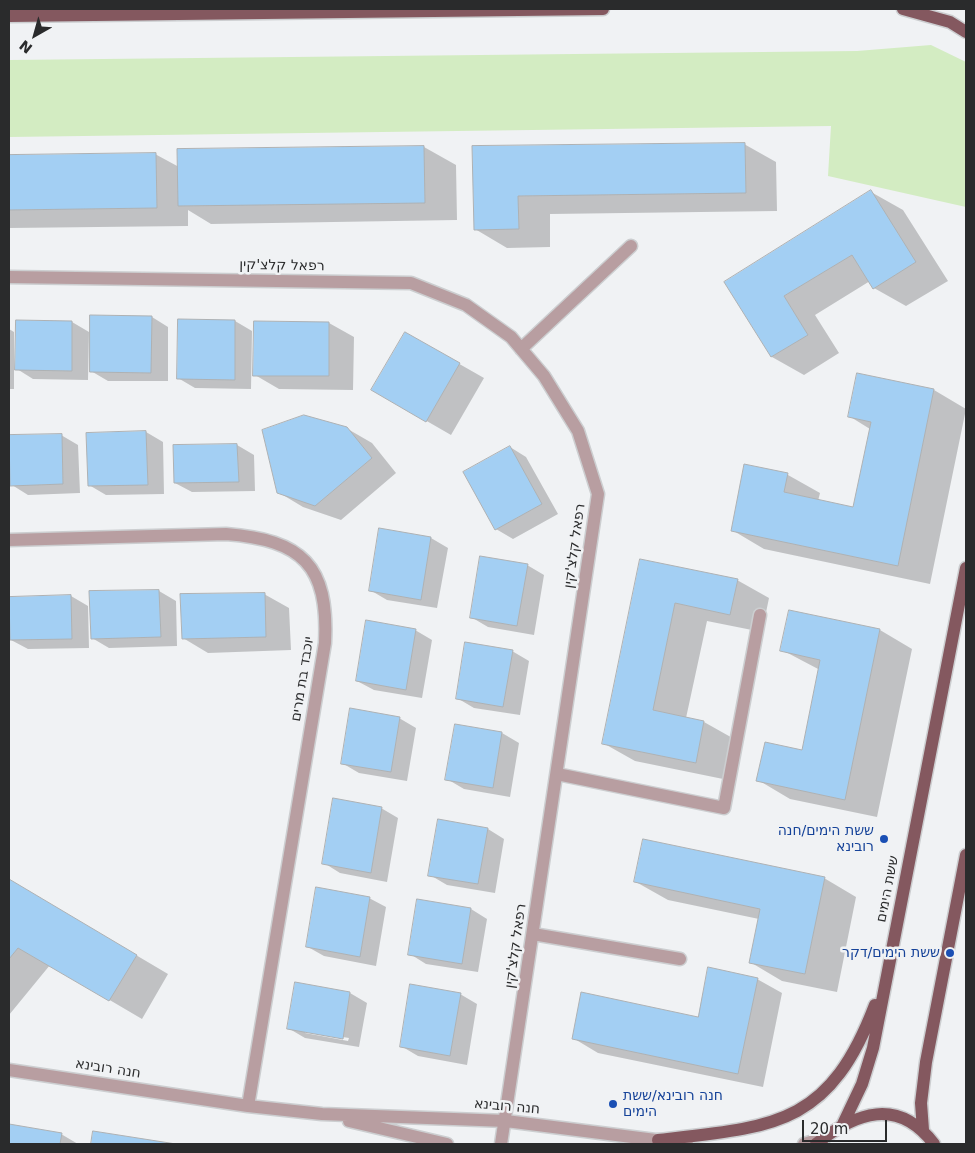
<!DOCTYPE html>
<meta charset="utf-8">
<style>
body{margin:0}
#map{position:relative;width:975px;height:1153px;overflow:hidden;background:#f0f2f4;font-family:"DejaVu Sans",sans-serif}
canvas{display:block}
.frame{position:absolute;inset:0;border:10px solid #2a2b2c;pointer-events:none}
.north{position:absolute;left:10px;top:10px;width:50px;height:50px;-webkit-text-stroke:4px #f0f2f4;paint-order:stroke;rotate:218deg;font-size:14px;font-weight:700;line-height:20px;text-align:center;color:#2a2b2c}
.north::after{content:'';display:block;margin:auto;width:18px;height:22px;background:#2a2b2c;clip-path:polygon(50% 0,100% 100%,50% 72%,0 100%)}
.scale{position:absolute;left:802px;top:1120px;width:85px;height:22px;box-sizing:border-box;border:2px solid #2a2b2c;border-top:0;padding-left:6px;font-size:15px;line-height:18px;white-space:nowrap;color:#2a2b2c;-webkit-text-stroke:4px #f0f2f4;paint-order:stroke}
</style>
<div id="map">
<canvas width="975" height="1153"></canvas>
<div class="frame"></div>
<div class="north">N</div>
<div class="scale">20 m</div>
</div>
<script>
const ctx = document.querySelector('canvas').getContext('2d');
ctx.lineJoin = 'round';
function fillPath(path, color) { ctx.fillStyle = color; ctx.fill(path, 'evenodd'); }
function stroke(path, color, width, dash) { ctx.strokeStyle = color; ctx.lineWidth = width; ctx.lineCap = dash ? 'butt' : 'round'; ctx.setLineDash(dash || []); ctx.stroke(path); }
function drawText(font, color, halo, rows, align = 'center') {
  ctx.font = font + ' "DejaVu Sans","Noto Sans Hebrew",sans-serif'; ctx.lineWidth = 5; ctx.setLineDash([]); ctx.textBaseline = 'middle'; ctx.strokeStyle = halo; ctx.fillStyle = color; for (const [text, x, y, turn = 0] of rows) {
    ctx.save(); ctx.translate(x, y); ctx.rotate((+turn || 0) * Math.PI / 180); ctx.textAlign = isNaN(turn) ? turn : align; if (halo) ctx.strokeText(text, 0, 0); ctx.fillText(text, 0, 0); ctx.restore();
  }
}
fillPath(new Path2D(`
 M931 45 966 62V207L828 176 831 126 9 137V60L857 51Z`), '#d3ecc2');
fillPath(new Path2D(`
 M744 144 776 162 777 211 550 214V247L507 248 475 229 473 148Z
 M424 147 456 165 457 220 211 224 188 210V226L9 228V156L155 154 179 167Z
 M871 192 903 210 948 281 906 306 874 288 870 281 815 315 839 353 804 375 772 357 726 283Z
 M152 317 168 327V381H108L91 371Z
 M235 321 252 331 251 389 195 388 178 378Z
 M72 322 89 332 88 380 33 379 17 369Z
 M329 323 354 337 353 390 279 389 255 375Z
 M9 329 14 332V389H9Z
 M405 333 484 378 451 435 373 390Z
 M858 374 934 390 966 409 930 584 764 549 732 530 745 466 788 475 820 493 818 501 854 508 870 429 849 416Z
 M346 428 372 443 396 473 341 520 303 507 278 492Z
 M146 432 163 442 164 494 106 495 89 485Z
 M61 435 78 445 80 493 28 495 12 485Z
 M237 445 254 455 255 491 192 492 175 483 174 447Z
 M510 447 526 457 558 514 513 539 496 529Z
 M380 529 431 538 448 548 437 608 387 600 370 590Z
 M641 560 737 580 769 598 762 632 707 621 686 718 704 722 736 740 728 780 635 761 603 743Z
 M527 565 544 575 534 635 488 627 471 617Z
 M159 591 176 601 177 646 109 648 92 638 91 593Z
 M264 594 289 608 291 650 208 653 183 638Z
 M71 596 88 606 89 648 28 649 11 640Z
 M790 611 880 630 912 649 877 817 790 799 758 780 803 751 820 670 782 650Z
 M415 630 432 640 422 698 374 690 357 681Z
 M512 651 529 661 520 715 474 708 457 698Z
 M399 718 416 728 407 781 359 773 342 763Z
 M456 725 502 733 519 743 510 797 464 789 447 779Z
 M381 808 398 818 387 882 340 873 324 863Z
 M488 829 504 839 495 893 447 885 430 875Z
 M824 878 856 897 837 992 782 981 750 962 759 919 668 900 636 882Z
 M9 880 168 974 142 1019 50 965 9 1015Z
 M369 898 386 907 376 966 324 956 308 947Z
 M471 909 487 919 478 972 426 964 410 954Z
 M757 979 782 993 763 1087 598 1053 573 1038 699 1018Z
 M350 993 367 1003 359 1047 305 1038 288 1028ZM305 1031 349 1038 348 1041 305 1033Z
 M460 994 477 1004 467 1065 418 1056 401 1046Z
 M9 1125 61 1134 78 1144H9Z
 M94 1132 169 1144H92Z`), '#0003');
const building = new Path2D(`
 M745 143 746 193 518 196 519 229 474 230 472 146Z
 M424 146 425 203 178 206 177 149Z
 M156 153 157 208 9 210V155Z
 M871 190 916 262 873 289 852 255 784 296 808 335 771 357 724 282Z
 M90 315 152 316 151 373 90 372Z
 M178 319 235 320V380L177 379Z
 M16 320 72 321V371L15 370Z
 M254 321 329 322V376H253Z
 M405 332 460 363 426 422 371 390Z
 M857 373 934 389 898 566 731 531 744 464 788 473 784 492 853 507 871 422 848 417Z
 M304 415 347 427 372 458 315 506 277 493 262 430Z
 M146 431 148 485 88 486 86 433Z
 M62 434 63 484 10 486 9 435Z
 M237 444 239 482 174 483 173 445Z
 M510 446 542 504 495 530 463 472Z
 M379 528 431 537 421 600 369 591Z
 M480 556 528 564 517 626 470 618Z
 M640 559 738 579 730 615 675 603 653 710 704 721 696 763 602 744Z
 M159 590 161 637 91 639 89 591Z
 M265 593 266 637 182 639 180 594Z
 M71 595 72 639 10 640 9 597Z
 M789 610 880 629 845 800 756 781 765 742 802 750 820 660 780 651Z
 M366 620 416 629 406 690 356 681Z
 M465 642 513 650 503 707 456 699Z
 M350 708 400 717 391 772 341 764Z
 M455 724 502 732 493 788 445 780Z
 M333 798 382 807 371 873 322 864Z
 M438 819 488 828 478 884 428 876Z
 M643 839 825 877 805 974 749 963 760 909 634 882Z
 M9 879 137 955 109 1001 18 948 9 959Z
 M316 887 370 897 360 957 306 947Z
 M417 899 471 908 462 964 408 955Z
 M708 967 758 978 738 1074 572 1039 581 992 698 1017Z
 M295 982 350 992 343 1039 287 1029Z
 M410 984 461 993 450 1056 400 1047Z
 M9 1124 62 1133 60 1144H9Z
 M93 1131 176 1144H91Z`);
fillPath(building, '#a3cff3');
stroke(building, '#aeb1b3', 1);
const minor = new Path2D(`
 M9 277 411 283 466 305 511 337 544 376 578 431 598 494 501 1144
 M521 349 631 246
 M9 540 226 534C302 540 329 565 325 643L248 1106
 M557 774 724 808 760 615
 M533 934 680 959
 M9 1070 248 1106 322 1114 506 1121 687 1144
 M349 1121 447 1144
 M804 1144 824 1138`);
const major = new Path2D(`
 M903 9 950 22 966 32
 M9 16 603 9
 M843 1124 862 1084 873 1048 966 568
 M923 1130 921 1103 926 1062 966 855
 M658 1140C775 1127 829 1126 875 1005
 M816 1144C856 1112 898 1097 934 1144`);
stroke(minor, '#ccced0', 15);
stroke(major, '#ccced0', 15);
stroke(minor, '#b89ea1', 12);
stroke(major, '#84585f', 12);
for (const [x, y, r, color] of [
 [884,839,5,"#1a4fb4"],
 [950,953,5,"#1a4fb4"],
 [613,1104,5,"#1a4fb4"]
]) { const dot = new Path2D(); dot.arc(x, y, r, 0, 2 * Math.PI); ctx.fillStyle = color; ctx.fill(dot); stroke(dot, '#f0f2f4', 2); }
drawText('14px', '#2a2b2c', '#f0f2f4', [
 ["רפאל קלצ'קין",282,266,1],
 ["רפאל קלצ'קין",575,546,-82],
 ["יוכבד בת מרים",303,679,-81],
 ["ששת הימים",888,889,-79],
 ["רפאל קלצ'קין",516,946,-82],
 ["חנה רובינא",108,1069,9],
 ["חנה רובינא",507,1107,5]
]);
drawText('14px', '#164399', '#f0f2f4', [
 ["ששת הימים/חנה",874,831],
 ["רובינא",874,847],
 ["ששת הימים/דקר",940,953],
 ["חנה רובינא/ששת",623,1096,"left"],
 ["הימים",623,1112,"left"]
], 'right');
</script>
